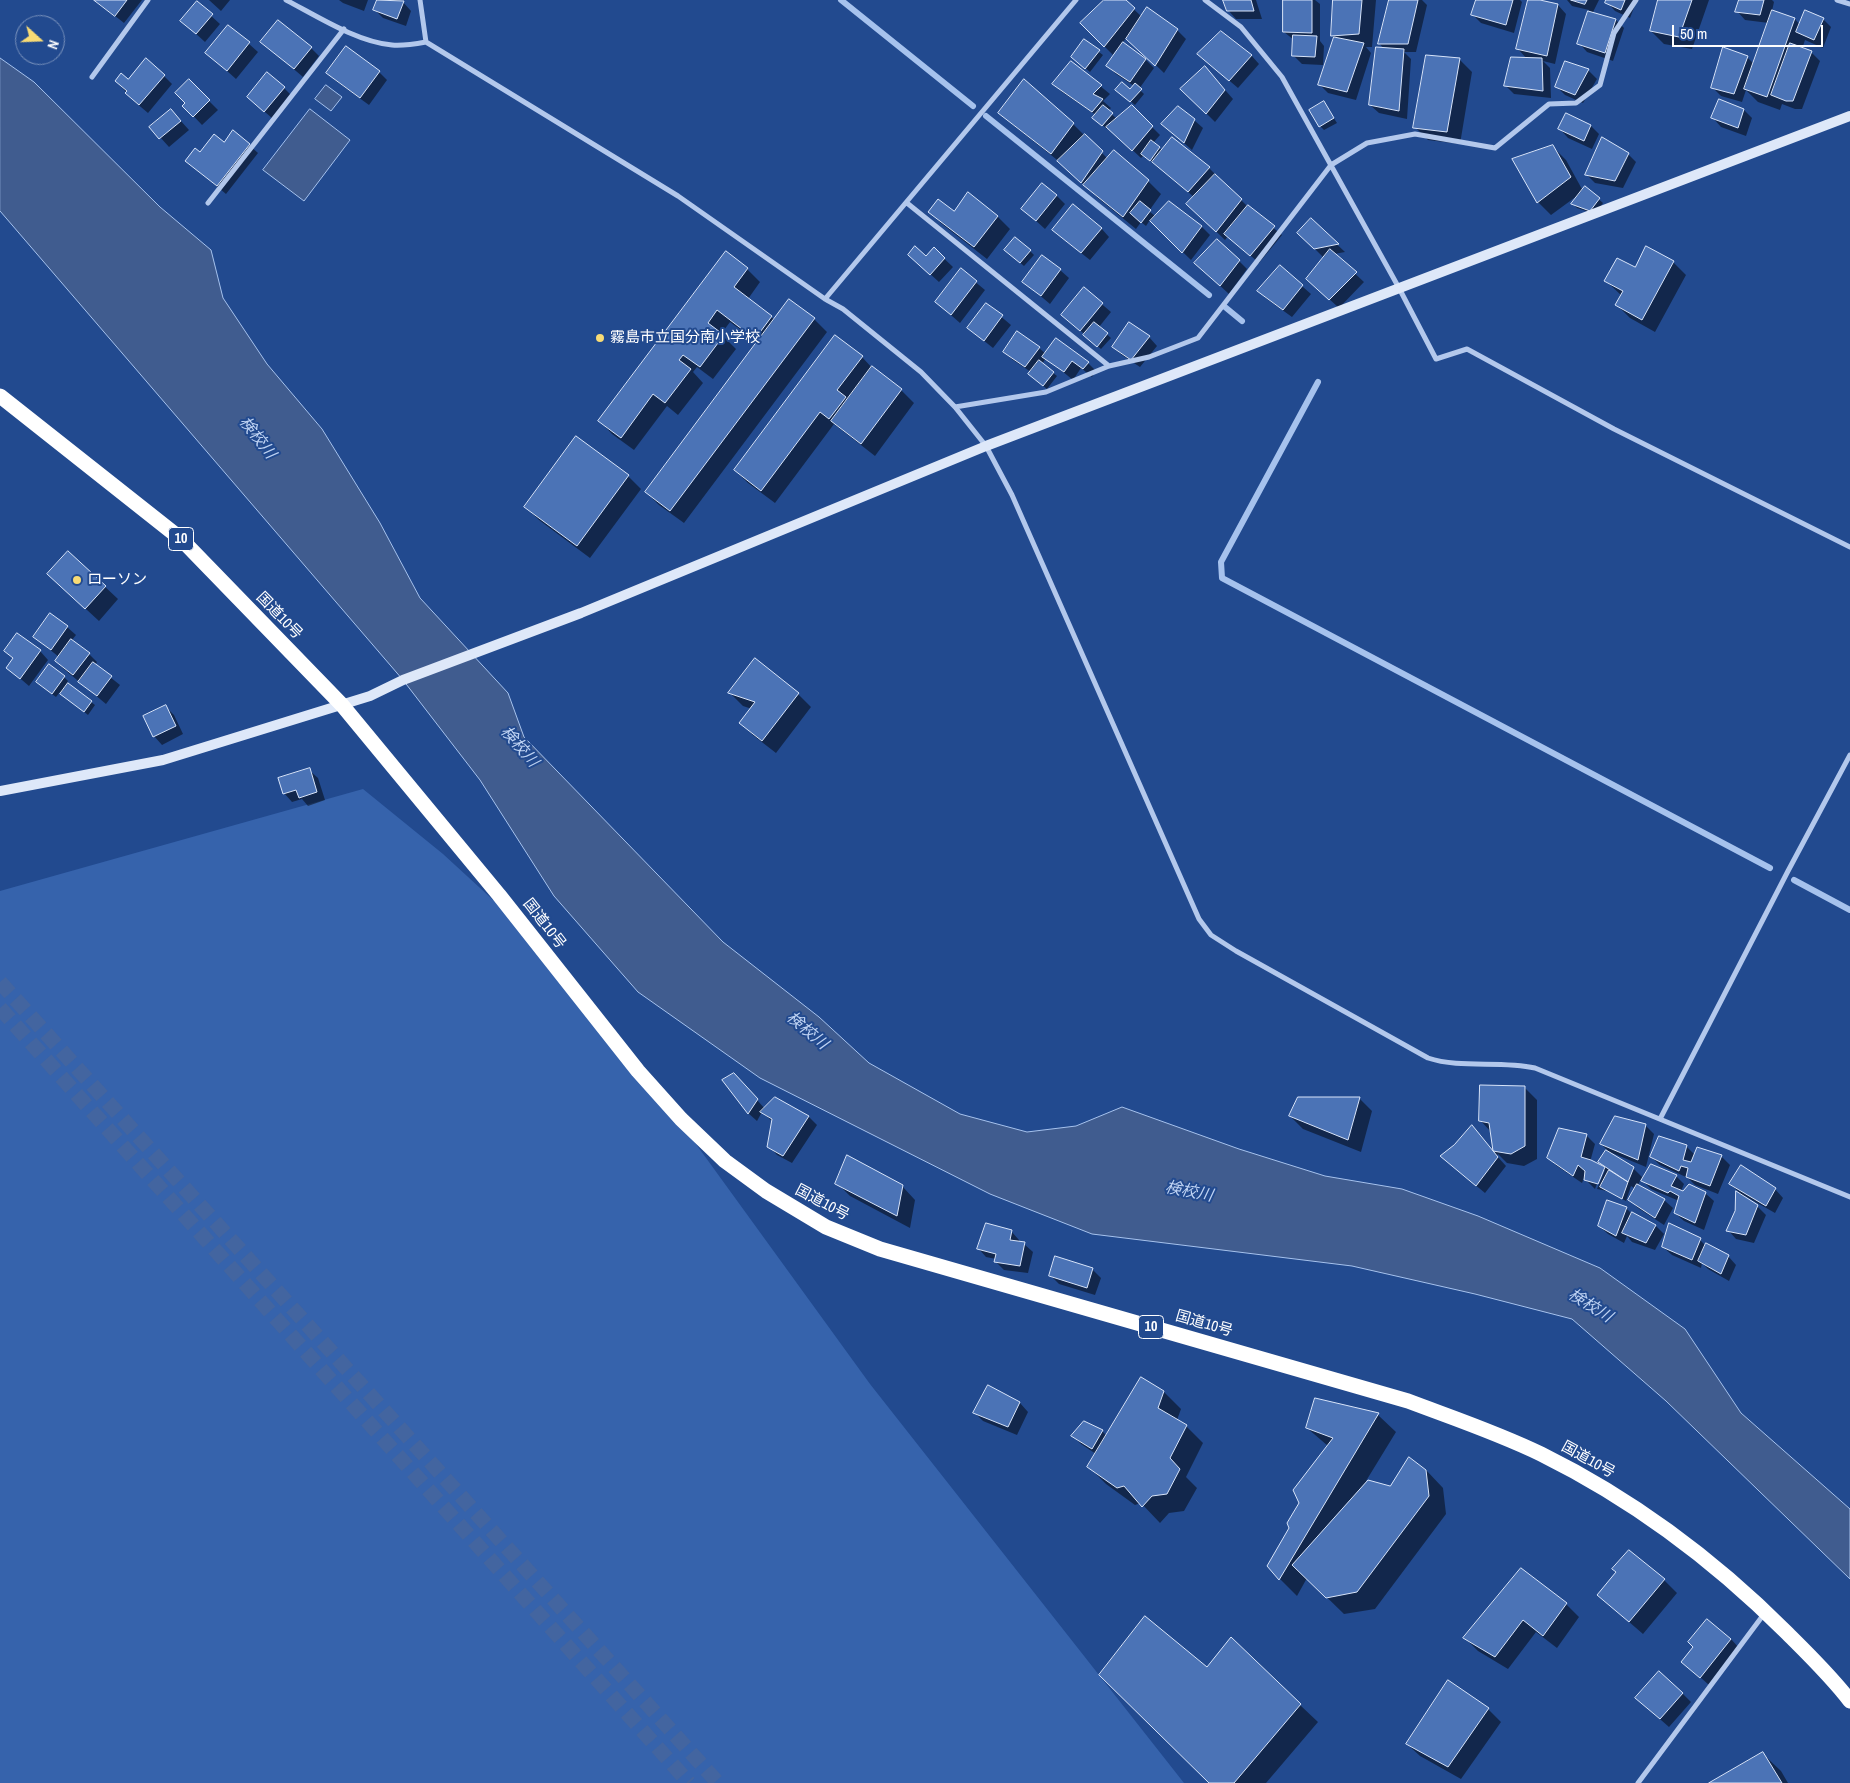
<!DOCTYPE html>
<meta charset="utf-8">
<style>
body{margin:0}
#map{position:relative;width:1850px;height:1783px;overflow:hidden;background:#224a8f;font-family:"Archivo Narrow",sans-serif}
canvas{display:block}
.north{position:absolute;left:15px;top:15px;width:50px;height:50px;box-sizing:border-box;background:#224a8f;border:1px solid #7a92bc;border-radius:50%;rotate:110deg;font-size:14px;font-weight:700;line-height:20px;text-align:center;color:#fff}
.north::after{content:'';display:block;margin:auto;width:18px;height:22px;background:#f8db75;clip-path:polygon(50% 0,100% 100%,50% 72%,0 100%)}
.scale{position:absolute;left:1672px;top:25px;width:151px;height:22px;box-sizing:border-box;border:2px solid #fff;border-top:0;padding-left:6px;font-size:15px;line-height:18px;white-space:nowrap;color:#fff;-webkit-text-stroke:4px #224a8f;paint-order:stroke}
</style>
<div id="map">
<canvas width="1850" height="1783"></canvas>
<div class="north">N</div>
<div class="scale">50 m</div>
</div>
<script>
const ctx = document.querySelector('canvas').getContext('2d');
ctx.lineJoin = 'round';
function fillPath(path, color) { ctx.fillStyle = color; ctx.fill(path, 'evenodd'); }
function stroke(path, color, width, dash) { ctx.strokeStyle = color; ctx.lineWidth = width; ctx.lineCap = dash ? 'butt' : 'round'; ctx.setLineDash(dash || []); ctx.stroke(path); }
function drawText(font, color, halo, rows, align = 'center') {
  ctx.font = font + ' "Archivo Narrow","Noto Sans JP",sans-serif'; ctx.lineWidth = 4; ctx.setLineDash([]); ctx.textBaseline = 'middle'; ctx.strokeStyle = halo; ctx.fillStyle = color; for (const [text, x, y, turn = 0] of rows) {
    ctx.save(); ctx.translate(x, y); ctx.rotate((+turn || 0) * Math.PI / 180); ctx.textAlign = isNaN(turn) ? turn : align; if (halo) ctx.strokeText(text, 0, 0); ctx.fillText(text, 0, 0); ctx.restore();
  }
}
fillPath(new Path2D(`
 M363 789 443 854 528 932 664 1100 870 1384 1184 1783H0V891Z`), '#3663ac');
const water = new Path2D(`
 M0 58 34 82 160 207 211 250 223 298 267 364 322 429 380 523 420 598 508 693 524 737 723 942 819 1017 869 1063 960 1114 1027 1132 1076 1126 1122 1107 1239 1149 1325 1176 1402 1189 1478 1216 1600 1268 1685 1329 1741 1413 1850 1509V1579L1666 1401 1572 1319 1475 1294 1352 1266 1092 1234 990 1194 760 1078 638 992 554 896 480 780 403 680 0 211Z
 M326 85 342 97 331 111 315 99Z
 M310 109 350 140 304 201 263 170Z`);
fillPath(water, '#405c8f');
stroke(water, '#a6c2ed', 1);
fillPath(new Path2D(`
 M95 0H142L124 23Z
 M209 0H230L221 11Z
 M339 0H368L364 11 343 3Z
 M378 0H397L403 2 411 11 406 26 383 18 375 10Z
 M1106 0H1124L1142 17 1148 9 1177 30 1186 39 1164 73 1127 37 1122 43 1146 60 1154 68 1139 89 1144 94 1135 105 1121 93 1130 91 1134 86 1116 74 1108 66 1118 52 1116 50 1113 55 1081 23Z
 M1225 0H1256L1262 19H1236L1228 10Z
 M1285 0H1315L1320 4V41L1324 46 1323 65 1302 64 1293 55 1294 40 1284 32Z
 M1334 0H1376L1372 47H1366L1371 53 1356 100 1328 93 1320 85 1335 38 1332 35Z
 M1391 0H1422L1427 5 1416 52H1404L1411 59 1407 119 1379 113 1370 105 1384 49 1379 43Z
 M1477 0H1520L1522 2 1514 33 1481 23 1473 15Z
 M1530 0 1558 5 1566 14 1555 64 1543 61 1550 68 1551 98 1514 94 1506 86 1527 59 1518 49Z
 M1567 0H1599L1592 14 1616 20 1624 28 1613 61 1587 52 1579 43 1589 10 1572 6Z
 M1607 0H1637L1630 18 1615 11 1607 2Z
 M1659 0H1709L1692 49 1664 44 1651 31Z
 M1740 0H1772L1774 2 1772 11 1795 19 1800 25 1823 19 1831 27 1823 48 1805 40 1802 49 1811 52 1820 61 1802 109H1795L1782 104 1780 110 1758 102 1746 90 1742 102 1721 96 1713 88 1747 57 1754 64 1769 23 1745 20 1737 11Z
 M197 3 220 24 205 42 182 21Z
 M229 26 258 52 236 79 207 53Z
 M1084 41 1103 55 1090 72 1077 61Z
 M262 42 311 48 319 56 303 77Z
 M1198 54 1251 55 1259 64 1238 88Z
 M1459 59 1472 72 1460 144 1428 140 1415 127Z
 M1072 63 1110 94 1103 101 1111 108 1108 111 1117 119 1132 107 1160 135 1153 143 1163 151 1209 168 1248 207 1282 235 1259 263 1228 236 1225 240 1196 212 1194 197 1144 155 1141 158 1108 127 1107 129 1098 121 1096 115 1062 92 1054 84Z
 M1566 63 1588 70 1597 79 1583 103 1565 95 1557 87Z
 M1205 67 1233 99 1215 122 1182 89Z
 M328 72H379L387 80 369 105 336 81Z
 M164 76 172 84 148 113 135 102 116 81Z
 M189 81 218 110 202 125 184 106 187 103Z
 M1024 81 1073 124 1108 159 1148 181 1161 194 1149 211 1155 216 1169 203 1202 227 1210 235 1191 260 1150 220 1146 226 1141 222 1136 229 1098 198 1061 163 1013 125 1000 112Z
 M284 88 292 96 273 119 257 105Z
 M1324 103 1337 123 1324 130 1320 126Z
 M171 110 189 130 169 147 151 127Z
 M1744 110 1752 118 1746 136 1721 127 1713 118Z
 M1194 120 1203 128 1192 150 1162 124Z
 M1591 126 1599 134 1592 149 1568 138 1560 129Z
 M224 144 249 145 258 153 226 194 187 161Z
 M1553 147 1566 160 1583 191 1586 188 1603 203 1595 214 1577 208 1573 204 1581 193 1551 215 1538 202Z
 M1628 154 1636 162 1623 188 1595 183 1587 175Z
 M1056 195 1065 204 1045 229 1023 209Z
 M930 212 998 217 1010 229 987 259 942 224Z
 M1311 220 1345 252 1334 254 1364 282 1339 308 1316 287 1324 258 1307 241Z
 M1101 228 1109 237 1090 260 1062 238Z
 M1647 248 1673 262 1686 275 1655 332 1630 318 1617 305 1622 296 1606 281 1635 269Z
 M934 249 953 267 939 282 918 263 926 257Z
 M1030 251 1034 255 1024 266 1010 254Z
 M726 253 747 269 760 282 748 299 775 320 814 319 827 332 684 523 659 505 646 492 758 343 730 322 721 334 736 349 713 379 697 367 693 372 703 383 678 415 667 406 634 450 612 434 600 421Z
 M1239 261 1247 269 1229 294 1204 271Z
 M1280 267 1311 294 1292 317 1267 299 1259 291Z
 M961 270 985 290 960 323 936 302Z
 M1060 270 1069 278 1050 304 1024 282Z
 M1084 289 1111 312 1099 327 1111 338 1101 349 1063 315Z
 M986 304 1011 325 993 348 968 328Z
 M1129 324 1149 337 1157 346 1140 367 1122 355 1113 347Z
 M1039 348 1046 354 1088 363 1096 371 1092 377 1081 368 1073 380 1046 358 1042 364 1057 376 1047 389 1033 378 1031 372 1013 360 1004 352Z
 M862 357 874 370 901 390 914 403 875 456 834 424 775 503 748 483 735 470Z
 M628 476 641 489 590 558 539 520 526 507Z
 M68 552 118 599 99 621 62 587Z
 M67 627 76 635 72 640 89 654 97 662 95 665 120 685 106 704 65 670 56 661 59 657 34 637Z
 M5 651H40L48 660 29 686 8 668 14 659Z
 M49 666 64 677 68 681 67 683 95 705 88 715 60 692 56 697 41 686Z
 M730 693 798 694 811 707 776 753 754 736 741 723 752 709 743 706Z
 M165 706 174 715 183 734 162 745 154 736Z
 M309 770 318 778 325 800 308 806 302 799 292 802 284 793Z
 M742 1083 765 1109 775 1098 809 1117 817 1125 792 1163 777 1155 769 1146 773 1122 762 1112 757 1121 748 1113Z
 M1524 1087 1537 1100V1159L1524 1166 1507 1163 1498 1154 1497 1156 1506 1166 1485 1193 1450 1164 1454 1146 1472 1127 1494 1152 1491 1132 1480 1120Z
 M1359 1098 1372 1111 1361 1152 1303 1129 1290 1116Z
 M1615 1117 1646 1126 1654 1134 1646 1167 1612 1153 1611 1154 1633 1168 1642 1177 1638 1185 1664 1200 1673 1208 1664 1225 1638 1208 1630 1200 1636 1189 1631 1186 1626 1201 1607 1191 1597 1189 1605 1170H1602L1595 1189 1584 1178 1582 1183 1557 1166 1548 1158 1586 1135 1595 1144 1590 1162 1603 1167 1599 1162 1607 1150 1601 1144Z
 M1686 1146 1695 1155 1721 1156 1730 1165 1718 1194 1695 1185 1688 1178 1660 1165 1651 1157Z
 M1676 1176 1684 1184 1679 1196 1705 1193 1714 1201 1704 1230 1684 1221 1675 1213 1679 1201 1651 1189 1643 1181Z
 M837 1183 902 1186 915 1200 910 1228 850 1196Z
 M1730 1184 1775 1189 1783 1198 1775 1213 1745 1196 1744 1198 1757 1206 1766 1215 1754 1243 1736 1239 1728 1230 1742 1195Z
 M1626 1208 1631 1213 1656 1226 1664 1234 1655 1250 1632 1242 1627 1236 1624 1243 1608 1234 1599 1226Z
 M1011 1231 1019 1240V1243L1024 1244 1033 1252 1028 1273 1004 1270 995 1261 996 1259 986 1257 978 1248Z
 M1700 1240 1706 1246 1728 1256 1736 1265 1729 1281 1708 1269 1702 1263 1701 1268 1672 1255 1663 1247Z
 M1092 1269 1101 1278 1095 1295 1059 1284 1051 1276Z
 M988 1386 1020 1403 1028 1412 1017 1435 983 1421 975 1413Z
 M1164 1392 1181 1409 1177 1420 1186 1426 1203 1443 1186 1477 1197 1488 1184 1511 1169 1513 1160 1523 1141 1503 1135 1505 1106 1484 1089 1467 1096 1454 1081 1444 1073 1436 1102 1431 1107 1436Z
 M1315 1399 1378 1415 1396 1432 1366 1481 1391 1487 1426 1470 1443 1488 1446 1514 1375 1609 1344 1614 1307 1578 1297 1596 1280 1579 1291 1528 1300 1503 1328 1446 1307 1428Z
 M1521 1569 1566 1604 1579 1617 1557 1648 1536 1632 1508 1669 1478 1651 1465 1638Z
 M1617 1572 1664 1580 1677 1593 1643 1634 1598 1595Z
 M1731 1639 1739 1648 1709 1685 1683 1662Z
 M1207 1668 1300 1705 1318 1722 1266 1783H1211Z
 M1682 1693 1691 1702 1669 1727 1645 1706Z
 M1488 1709 1501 1722 1461 1779 1420 1756 1407 1744Z
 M1763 1754 1781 1771 1788 1783H1711Z`), '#0007');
stroke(new Path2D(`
 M841 0 973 106
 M986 116 1209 295
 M1225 307 1242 321
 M1318 382 1221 562 1222 578 1770 868
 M1794 880 1850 910`), '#a6c2ed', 6);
const building = new Path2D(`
 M94 0H127L115 16Z
 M377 0 404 1 397 19 373 10Z
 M1104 0H1126L1135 8 1104 47 1080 23Z
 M1223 0H1251L1254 11H1227Z
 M1283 0H1312V33L1283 32Z
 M1333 0H1362L1359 34 1331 36Z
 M1389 0H1418L1408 44H1378Z
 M1476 0H1513L1506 25 1471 15Z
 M1528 0H1540L1558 4 1547 56 1516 49Z
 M1571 0H1587L1585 4Z
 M1606 0H1625L1621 10 1605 3Z
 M1658 0H1692L1679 37 1650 31Z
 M1739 0H1764L1760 15 1735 12Z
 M197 1 213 14 196 34 180 21Z
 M1147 7 1178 29 1155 66 1126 39Z
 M1772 10 1795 18 1767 97 1744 89Z
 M1805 10 1824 18 1814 40 1796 32Z
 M1588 11 1616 19 1605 53 1577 44Z
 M278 20 312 47 294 69 260 42Z
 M228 25 250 42 227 71 205 53Z
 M1221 31 1252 55 1229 81 1197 54Z
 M1293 35 1317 36 1315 57 1292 56Z
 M1334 37 1364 43 1347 92 1318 85Z
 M1084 39 1100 50 1085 69 1071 57Z
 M1123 42 1146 59 1130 82 1106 66Z
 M1790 43 1812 51 1793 101H1786L1771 95Z
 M346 46 380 71 360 98 326 73Z
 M1376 47 1404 49 1399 111 1369 105Z
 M1723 47 1748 56 1734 94 1711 88Z
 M1426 55 1460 58 1447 132 1413 128Z
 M1511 57 1542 58 1543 91 1504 86Z
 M146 58 165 75 139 105 125 93 127 91 115 81 121 73 128 79Z
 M1071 61 1102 85 1093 94 1103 99 1092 112 1052 84Z
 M1565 61 1589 69 1575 95 1555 87Z
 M1205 66 1225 90 1206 114 1180 89Z
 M267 72 285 87 264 112 247 97Z
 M189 79 210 100 193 117 182 106 185 103 175 93Z
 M1024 79 1074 123 1051 154 998 113Z
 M1122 82 1130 89 1135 83 1142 89 1130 102 1115 90Z
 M1719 99 1744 109 1738 128 1711 118Z
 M1324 101 1334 118 1319 127 1309 110Z
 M1103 105 1113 113 1102 126 1092 118Z
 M1132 105 1153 126 1132 151 1106 127Z
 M1178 106 1195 119 1184 143 1161 124Z
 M171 109 181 121 159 139 149 127Z
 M1566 113 1591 125 1584 141 1558 129Z
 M233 130 250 144 217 186 185 161 195 148 200 152 214 134 224 142Z
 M1085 134 1103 151 1081 183 1057 161Z
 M1172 137 1210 167 1188 192 1152 162Z
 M1602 137 1629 153 1615 181 1585 175Z
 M1151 140 1160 147 1150 161 1141 154Z
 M1553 145 1571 177 1537 203 1512 159Z
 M1114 150 1149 180 1123 217 1083 185Z
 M1215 174 1242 199 1216 232 1186 204Z
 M1042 183 1057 195 1036 221 1021 209Z
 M1585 186 1600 198 1590 211 1571 204Z
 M968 192 998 216 974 247 928 212 938 199 954 211Z
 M1140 201 1151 210 1141 223 1130 213Z
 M1169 201 1202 226 1182 253 1150 221Z
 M1073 204 1102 228 1081 253 1052 230Z
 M1248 205 1275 226 1250 256 1224 234Z
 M1311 218 1339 244 1314 249 1297 233Z
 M1015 237 1031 250 1020 263 1004 250Z
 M1217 239 1240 260 1220 286 1194 263Z
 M915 246 926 256 934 247 945 258 930 275 908 255Z
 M1646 246 1674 261 1642 320 1615 305 1623 291 1604 281 1617 258 1635 267Z
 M1330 249 1357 272 1329 300 1306 279Z
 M726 251 748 268 734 287 772 316 755 339 717 310 708 323 724 335 700 367 683 355 679 360 691 369 665 403 653 394 621 438 598 421Z
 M1042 255 1061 269 1041 296 1022 282Z
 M1280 265 1303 285 1283 310 1257 291Z
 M961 268 977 281 951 315 935 302Z
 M1084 287 1103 303 1080 331 1061 315Z
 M789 299 815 318 670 511 645 492Z
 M986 303 1003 315 984 341 967 328Z
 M1094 322 1108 333 1097 347 1083 335Z
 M1129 322 1150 336 1131 360 1112 347Z
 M1017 331 1040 347 1025 367 1003 352Z
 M835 335 863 356 837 390 846 397 829 419 820 412 761 491 734 470Z
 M1056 338 1089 362 1083 369 1072 361 1064 372 1042 357Z
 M1039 360 1054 372 1043 386 1028 374Z
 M872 366 902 389 861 444 831 421Z
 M576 436 629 475 577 546 524 507Z
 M68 551 106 586 85 609 47 574Z
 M50 613 68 626 51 650 33 637Z
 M17 633 41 650 20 679 6 668 13 658 4 651Z
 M71 639 90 653 73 675 55 661Z
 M755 658 799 693 762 741 739 723 755 702 728 693Z
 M93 662 112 676 97 696 78 682Z
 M49 664 65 676 52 694 36 682Z
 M68 683 92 701 84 712 60 694Z
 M166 705 176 726 153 737 143 716Z
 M310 768 317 792 299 798 296 790 283 794 278 778Z
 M734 1073 758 1099 748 1114 722 1080Z
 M1480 1085 1525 1086V1146L1511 1154 1493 1151 1489 1123 1479 1121Z
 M775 1097 809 1116 783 1156 767 1147 772 1119 760 1112Z
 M1298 1097H1360L1348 1140 1289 1116Z
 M1615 1116 1646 1124 1638 1160 1600 1144Z
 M1472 1125 1498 1157 1476 1186 1440 1156 1454 1145Z
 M1559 1128 1587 1134 1581 1157 1591 1160 1605 1167 1598 1184 1584 1180 1585 1171 1578 1165 1573 1176 1547 1158Z
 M1659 1136 1687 1145 1683 1160 1691 1162 1697 1147 1722 1155 1710 1186 1686 1177 1688 1168 1681 1166 1679 1171 1650 1157Z
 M1606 1150 1634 1167 1628 1182 1598 1162Z
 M847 1155 903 1185 897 1216 835 1184Z
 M1651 1164 1677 1175 1671 1186 1683 1191 1689 1184 1706 1192 1695 1223 1674 1213 1679 1196 1670 1191 1668 1193 1641 1181Z
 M1741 1165 1776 1188 1766 1206 1729 1184Z
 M1609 1170 1628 1182 1622 1199 1600 1187Z
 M1637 1184 1665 1199 1655 1218 1628 1200Z
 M1736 1191 1758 1205 1746 1235 1726 1231 1735 1211Z
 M1607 1200 1627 1207 1616 1236 1598 1226Z
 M1632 1212 1656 1225 1646 1243 1622 1233Z
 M986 1223 1012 1230 1010 1240 1025 1242 1020 1266 994 1262 996 1254 977 1249Z
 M1669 1223 1701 1238 1692 1260 1662 1247Z
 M1706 1243 1729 1255 1721 1274 1698 1261Z
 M1055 1256 1093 1268 1087 1288 1049 1276Z
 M1141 1377 1164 1391 1158 1408 1187 1425 1170 1458 1180 1469 1167 1494 1152 1496 1142 1507 1124 1486 1117 1488 1087 1467Z
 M988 1385 1020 1402 1008 1427 973 1413Z
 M1315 1398 1379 1413 1279 1580 1267 1566 1289 1528 1287 1523 1299 1503 1293 1490 1333 1438 1306 1428Z
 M1084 1421 1103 1430 1092 1449 1071 1436Z
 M1409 1457 1426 1470 1429 1496 1357 1592 1326 1598 1292 1565 1368 1480 1390 1486Z
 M1629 1550 1665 1579 1629 1622 1597 1595 1616 1572 1612 1569Z
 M1521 1568 1567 1603 1543 1636 1523 1620 1495 1657 1463 1638Z
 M1145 1616 1207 1667 1231 1637 1301 1704 1234 1783H1209L1099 1675Z
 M1707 1619 1731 1639 1700 1678 1681 1662 1693 1647 1688 1642Z
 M1659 1671 1683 1693 1660 1719 1635 1698Z
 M1448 1680 1489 1708 1448 1767 1406 1744Z
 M1763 1752 1782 1783H1709Z`);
fillPath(building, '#4b73b6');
stroke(building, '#d8e4f9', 1);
stroke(new Path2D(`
 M0 982 718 1783
 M0 1008 689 1783`), '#4365a0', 15, [15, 8]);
stroke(new Path2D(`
 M286 0C317 16 357 42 392 45 403 46 415 44 426 42L678 196 825 299 843 309 921 372 955 407 986 446 1012 495 1199 919 1211 935 1236 951 1428 1058C1461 1069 1500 1060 1535 1068L1850 1197
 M420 0 426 42
 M1205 0 1241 27 1282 77 1399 288 1436 359 1467 349 1614 429 1850 547
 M1837 0 1850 4
 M92 77 148 0
 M208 203 344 29
 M907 203 1109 366
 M825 299 1076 0
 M955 407 1046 392 1109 366 1149 357 1198 338 1331 165 1367 143 1415 134 1495 148 1549 104 1576 103 1600 85 1614 33 1636 0
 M1660 1119 1788 871 1850 755
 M1638 1783 1764 1614`), '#b3c8ec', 5);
stroke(new Path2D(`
 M0 791 163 760 370 696 403 680 581 613 986 446 1850 116`), '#dee8f9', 10);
stroke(new Path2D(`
 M0 396 181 539 342 705 499 895 638 1071 681 1119 725 1161 766 1191 826 1227 880 1249 1408 1401C1453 1418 1498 1433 1541 1454 1632 1499 1714 1560 1786 1632 1808 1654 1831 1676 1850 1701`), '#fff', 15);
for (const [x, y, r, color] of [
 [600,338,5,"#f8db75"],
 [77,580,5,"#f8db75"]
]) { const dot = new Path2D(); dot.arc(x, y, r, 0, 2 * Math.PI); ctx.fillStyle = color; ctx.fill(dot); stroke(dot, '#224a8f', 2); }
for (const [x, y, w] of [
 [181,539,25],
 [1151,1327,25]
]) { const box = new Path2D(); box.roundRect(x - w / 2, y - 11.5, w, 23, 4); ctx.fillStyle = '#224a8f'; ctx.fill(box); stroke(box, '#fff', 1); }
drawText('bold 14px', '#fff', null, [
 ["10",181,539],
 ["10",1151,1327]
]);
drawText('15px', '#fff', '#224a8f', [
 ["霧島市立国分南小学校",610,338],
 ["ローソン",87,580]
], 'left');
drawText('15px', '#fff', '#224a8f', [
 ["国道10号",279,616,46],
 ["国道10号",544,924,52],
 ["国道10号",822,1203,28],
 ["国道10号",1204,1324,16],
 ["国道10号",1588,1460,29]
]);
drawText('italic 16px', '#bfd3f3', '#224a8f', [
 ["検校川",257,438,52],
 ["検校川",519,747,49],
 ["検校川",807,1031,40],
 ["検校川",1189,1192,11],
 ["検校川",1590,1306,32]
]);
</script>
